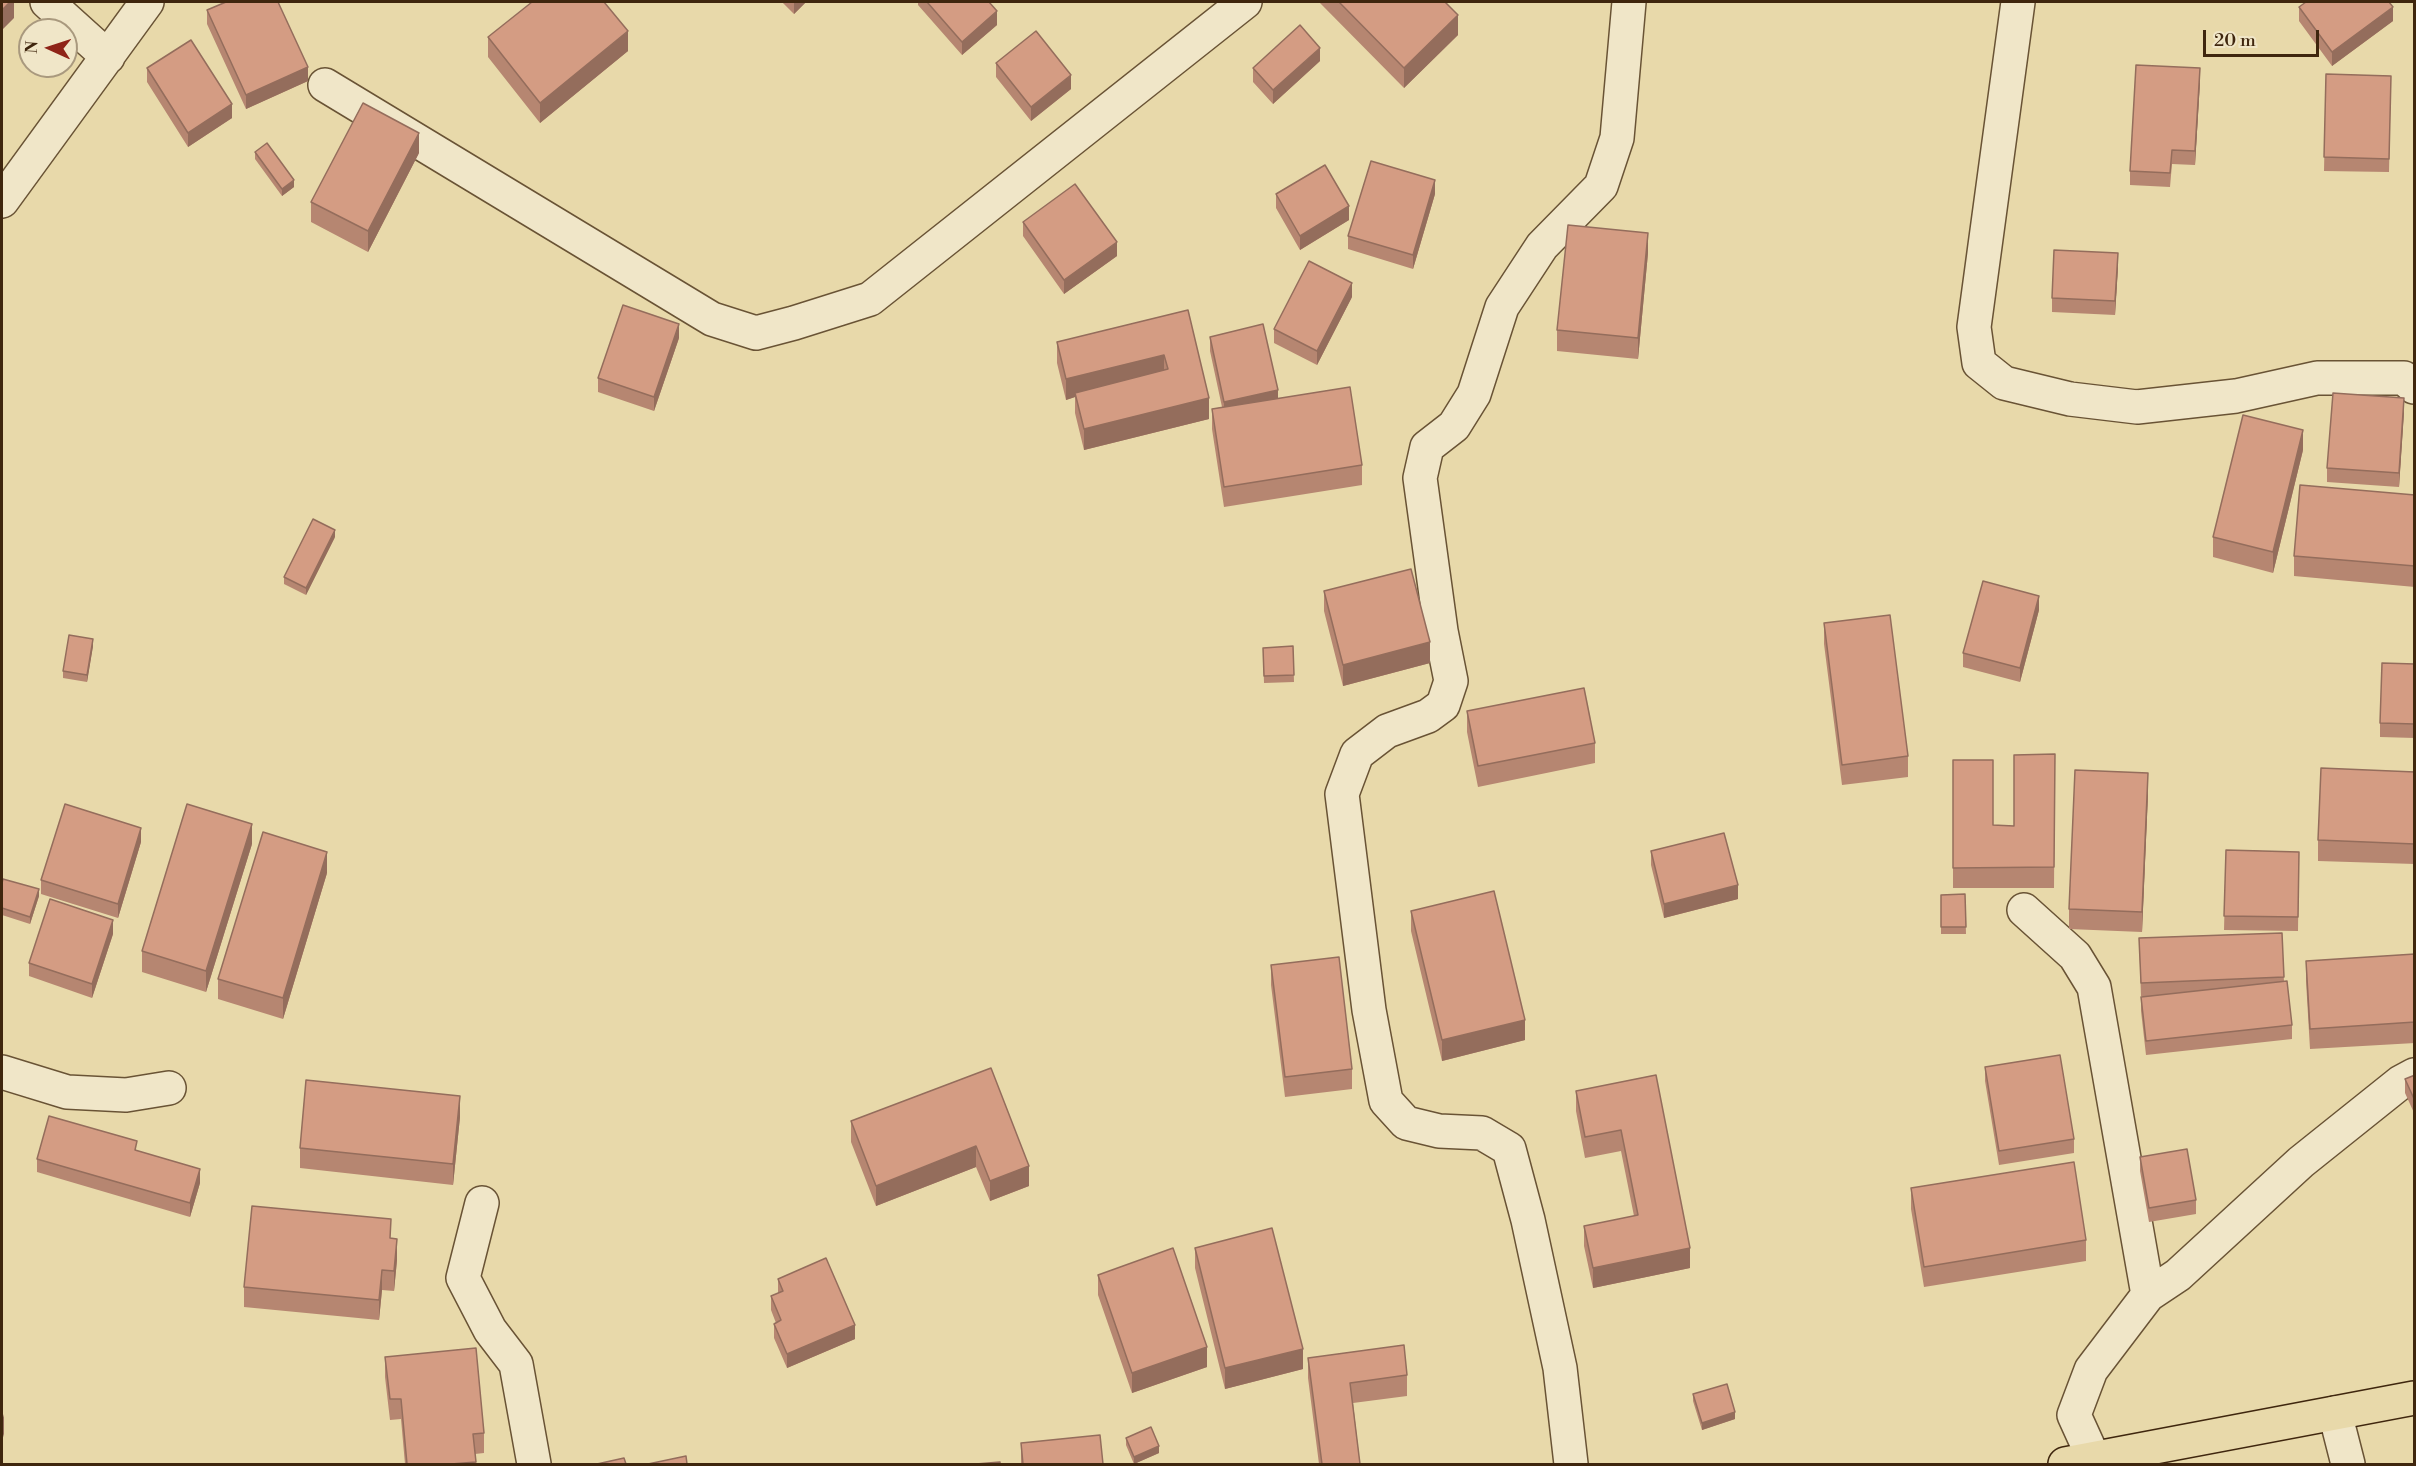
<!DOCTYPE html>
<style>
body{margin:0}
#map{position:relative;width:2416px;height:1466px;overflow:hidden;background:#e8d9aa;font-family:"Libre Bodoni",serif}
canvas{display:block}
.frame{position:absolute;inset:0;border:3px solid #3f260e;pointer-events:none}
.north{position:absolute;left:18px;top:18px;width:60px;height:60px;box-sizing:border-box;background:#f0e6c8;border:2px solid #a9997e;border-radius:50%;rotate:273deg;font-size:16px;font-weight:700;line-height:24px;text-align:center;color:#3f260e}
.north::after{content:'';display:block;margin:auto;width:21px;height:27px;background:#8f2418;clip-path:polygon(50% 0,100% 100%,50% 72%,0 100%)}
.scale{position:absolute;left:2203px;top:30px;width:116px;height:27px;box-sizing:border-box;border:3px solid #3f260e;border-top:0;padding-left:8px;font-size:18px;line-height:21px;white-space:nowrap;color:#3f260e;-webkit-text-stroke:4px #f0e6c8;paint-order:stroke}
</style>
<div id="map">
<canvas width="2416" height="1466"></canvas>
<div class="frame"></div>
<div class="north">N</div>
<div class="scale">20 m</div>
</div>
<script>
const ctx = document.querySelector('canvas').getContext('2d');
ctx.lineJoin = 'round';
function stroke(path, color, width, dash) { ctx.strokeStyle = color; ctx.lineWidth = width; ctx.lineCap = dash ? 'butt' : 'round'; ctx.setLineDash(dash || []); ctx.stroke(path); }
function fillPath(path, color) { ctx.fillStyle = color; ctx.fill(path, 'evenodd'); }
const minor = new Path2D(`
 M47 2 108 57
 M2018 2 1974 327 1979 363 2004 383 2070 399 2137 407 2236 396 2317 378H2404L2414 387
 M325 85 712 319 756 333 794 323 870 299 1245 2
 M2 201 147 2
 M2024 910 2075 956 2094 987 2148 1295
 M2 1072 67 1092 126 1095 169 1088
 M482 1203 463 1278 490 1330 516 1364 534 1464
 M2335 1413 2348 1464
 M2094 1459 2074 1415 2091 1370 2148 1295 2178 1275 2301 1162 2401 1082 2414 1075
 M1571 1464 1560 1368 1528 1220 1509 1149 1482 1133 1439 1131 1406 1123 1386 1101 1369 1010 1342 794 1357 754 1387 731 1428 716 1443 705 1451 681 1441 631 1420 478 1427 447 1454 426 1474 394 1502 307 1542 246 1601 186 1617 138 1629 2`);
const major = new Path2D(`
 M2065 1464 2414 1398`);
stroke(minor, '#695335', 36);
stroke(major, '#3f260e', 36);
stroke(minor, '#f0e6c8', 33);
stroke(major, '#e8d9aa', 33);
fillPath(new Path2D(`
 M782 2H806L794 14Z
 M918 2H989L997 25 962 55 918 5Z
 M1319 2H1445L1458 35 1404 88Z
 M2299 7 2393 21 2332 66 2299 21Z
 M207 10 308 81 246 109 207 24Z
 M488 37 628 51 540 123 488 57Z
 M1320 61 1273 104 1253 82V68Z
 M996 63 1071 89 1031 121 996 77Z
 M147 68 232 118 188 147 147 82Z
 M2326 74 2391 76 2389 172 2324 171Z
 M2200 82 2195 165 2172 164 2170 187 2130 185V171Z
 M255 152 294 187 282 196 255 159Z
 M419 153 368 252 311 222V202Z
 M1276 194 1349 220 1300 250 1276 208Z
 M1435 194 1413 269 1348 249V236Z
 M1023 222 1117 256 1064 294 1023 236Z
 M1648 253 1638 359 1557 351V330Z
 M2118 267 2115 315 2052 312V298Z
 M1352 297 1317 365 1274 343V329Z
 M1188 310 1209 419 1084 450 1075 413V397L1066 400 1057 363V342Z
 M1210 337 1278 398 1362 465V485L1224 507 1212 429V409L1222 407 1210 351Z
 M679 338 654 411 598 392V378Z
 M2404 412 2399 487 2327 482V468Z
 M2303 450 2273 573 2213 557V537Z
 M2415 495V587L2294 576V556Z
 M335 537 306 595 284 584V577Z
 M1324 591 1430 663 1343 686 1324 611Z
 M2039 610 2020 682 1963 667V653Z
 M1824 623 1908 756V777L1842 785 1824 644Z
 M93 646 87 682 63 678V671Z
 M1293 646 1294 682 1264 683 1263 648Z
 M2415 664V738L2380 737V723Z
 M1467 711 1595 743V763L1478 787 1467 732Z
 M2055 754 2054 888H1953V760L1993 825 2014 826Z
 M2415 772V864L2318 861V840Z
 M2148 794 2142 932 2069 929V909Z
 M141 842 118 918 41 894V880Z
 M252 844 206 992 142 972V951Z
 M2226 850 2299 852 2298 931 2224 930Z
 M1651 851 1738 899 1664 918 1651 865Z
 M327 873 283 1019 218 999V979Z
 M2 883 39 896 30 924 2 915Z
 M1965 894 1966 934H1941V895Z
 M1411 911 1525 1040 1442 1061 1411 931Z
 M2282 933 2284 982 2292 1025V1039L2146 1055 2141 1011V997L2152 996H2141L2139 938Z
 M113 934 92 998 29 976V963Z
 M2415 954V1043L2310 1049 2306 981V961Z
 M1271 965 1352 1069V1089L1285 1097 1271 985Z
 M1985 1067 2074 1139V1153L1999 1165 1985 1081Z
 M991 1068 1029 1186 990 1201 976 1167 876 1206 851 1142V1121Z
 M1656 1075 1690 1268 1593 1288 1584 1246V1226L1634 1216 1621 1151 1585 1158 1576 1111V1091Z
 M2415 1075V1115L2405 1093V1079Z
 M460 1117 453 1185 300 1168V1148Z
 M137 1151 200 1183 190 1217 37 1172V1159Z
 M2140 1157 2196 1200V1214L2149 1222 2140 1171Z
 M1911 1188 2086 1240V1261L1924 1287 1911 1209Z
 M391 1239 397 1260 394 1291 382 1290 379 1320 244 1307V1287Z
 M1195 1248 1303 1369 1225 1389 1195 1268Z
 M1098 1275 1207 1367 1132 1393 1098 1295Z
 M778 1279 855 1339 787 1368 774 1338V1324L776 1323 771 1310V1296L778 1293Z
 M385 1357 484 1433V1453L475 1454 476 1464H405L401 1419 390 1420 385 1377Z
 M1308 1358 1407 1375V1396L1353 1403 1360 1464H1319L1308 1378Z
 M1693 1394 1735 1419 1702 1430 1693 1401Z
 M1126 1438 1159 1453 1134 1464 1126 1445Z
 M1021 1443 1103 1464H1021Z`), '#b68671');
fillPath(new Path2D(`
 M10 2H14V18L2 30V10Z
 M794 2H806L794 14Z
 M2393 7V21L2332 66V52Z
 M997 11V25L962 55V42Z
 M1458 15V35L1404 88V68Z
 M628 31V51L540 123V103Z
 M1320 48V61L1273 104V90Z
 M308 67V81L246 109V95Z
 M2200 68V82L2195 165V151Z
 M1071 75V89L1031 121V107Z
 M232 104V118L188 147V133Z
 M419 133V153L368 252V231Z
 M294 180V187L282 196V189Z
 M1435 180V194L1413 269V255Z
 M1349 206V220L1300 250V236Z
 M1648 233V253L1638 359V338Z
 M1117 242V256L1064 294V280Z
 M2118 253V267L2115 315V301Z
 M1352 283V297L1317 365V351Z
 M679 324V338L654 411V397Z
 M1164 355V375L1075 393V397L1066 400V379Z
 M1278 390V404L1224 416V402Z
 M1209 398V419L1084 450V429Z
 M2404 398V412L2399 487V473Z
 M2303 430V450L2273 573V552Z
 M335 530V537L306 595V588Z
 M2039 596V610L2020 682V668Z
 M93 639V646L87 682V675Z
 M1430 642V663L1343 686V665Z
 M2148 773V794L2142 932V912Z
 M252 824V844L206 992V971Z
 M141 828V842L118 918V904Z
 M327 852V873L283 1019V998Z
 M1738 885V899L1664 918V904Z
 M39 889V896L30 924V917Z
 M113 920V934L92 998V984Z
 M1525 1020V1040L1442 1061V1040Z
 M460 1096V1117L453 1185V1164Z
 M976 1146V1167L876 1206V1186Z
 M1029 1166V1186L990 1201V1181Z
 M200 1169V1183L190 1217V1203Z
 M397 1239V1260L394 1291V1271Z
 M1690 1248V1268L1593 1288V1268Z
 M382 1270V1290L379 1320V1300Z
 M855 1325V1339L787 1368V1354Z
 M1207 1347V1367L1132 1393V1373Z
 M1303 1349V1369L1225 1389V1368Z
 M1735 1412V1419L1702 1430V1423Z
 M4 1414V1434L2 1441V1421Z
 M1159 1446V1453L1134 1464V1457Z`), '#946d5c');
const building = new Path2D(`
 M2 2H10L2 10Z
 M226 2H278L308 67 246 95 207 10Z
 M532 2H604L628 31 540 103 488 37Z
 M927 2H989L997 11 962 42Z
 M1339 2H1445L1458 15 1404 68Z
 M2306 2H2389L2393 7 2332 52 2299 7Z
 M1300 25 1320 48 1273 90 1253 68Z
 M1036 31 1071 75 1031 107 996 63Z
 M191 40 232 104 188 133 147 68Z
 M2136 65 2200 68 2195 151 2172 150 2170 173 2130 171Z
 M2326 74 2391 76 2389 159 2324 157Z
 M363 103 419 133 368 231 311 202Z
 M267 143 294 180 282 189 255 152Z
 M1371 161 1435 180 1413 255 1348 236Z
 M1325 165 1349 206 1300 236 1276 194Z
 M1075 184 1117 242 1064 280 1023 222Z
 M1568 225 1648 233 1638 338 1557 330Z
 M2054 250 2118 253 2115 301 2052 298Z
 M1309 261 1352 283 1317 351 1274 329Z
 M623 305 679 324 654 397 598 378Z
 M1188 310 1209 398 1084 429 1075 393 1168 369 1164 355 1066 379 1057 342Z
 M1263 324 1278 390 1224 402 1210 337Z
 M1350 387 1362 465 1224 487 1212 409Z
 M2333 393 2404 398 2399 473 2327 468Z
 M2243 415 2303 430 2273 552 2213 537Z
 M2300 485 2415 495V566L2294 556Z
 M313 519 335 530 306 588 284 577Z
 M1411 569 1430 642 1343 665 1324 591Z
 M1983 581 2039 596 2020 668 1963 653Z
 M1890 615 1908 756 1842 765 1824 623Z
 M69 635 93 639 87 675 63 671Z
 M1293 646 1294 675 1264 676 1263 648Z
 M2382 663 2415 664V724L2380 723Z
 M1584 688 1595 743 1478 766 1467 711Z
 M2055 754 2054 867 1953 868V760H1993V825L2014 826V755Z
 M2321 768 2415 772V844L2318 840Z
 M2075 770 2148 773 2142 912 2069 909Z
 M65 804 141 828 118 904 41 880Z
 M187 804 252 824 206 971 142 951Z
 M263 832 327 852 283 998 218 979Z
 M1724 833 1738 885 1664 904 1651 851Z
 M2226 850 2299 852 2298 917 2224 916Z
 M3 879 39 889 30 917 2 908V883Z
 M1494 891 1525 1020 1442 1040 1411 911Z
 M1965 894 1966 927H1941V895Z
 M50 899 113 920 92 984 29 963Z
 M2282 933 2284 977 2141 983 2139 938Z
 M2415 954V1022L2310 1029 2306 961Z
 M1339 957 1352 1069 1285 1077 1271 965Z
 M2287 981 2292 1025 2146 1041 2141 997Z
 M2060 1055 2074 1139 1999 1151 1985 1067Z
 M991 1068 1029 1166 990 1181 976 1146 876 1186 851 1121Z
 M1656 1075 1690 1248 1593 1268 1584 1226 1638 1215 1621 1130 1585 1137 1576 1091Z
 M2415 1075V1101L2405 1079Z
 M306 1080 460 1096 453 1164 300 1148Z
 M49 1116 137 1141 135 1150 200 1169 190 1203 37 1159Z
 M2187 1149 2196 1200 2149 1208 2140 1157Z
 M2074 1162 2086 1240 1924 1267 1911 1188Z
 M252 1206 391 1219 390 1238 397 1239 394 1271 382 1270 379 1300 244 1287Z
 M1272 1228 1303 1349 1225 1368 1195 1248Z
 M1173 1248 1207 1347 1132 1373 1098 1275Z
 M826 1258 855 1325 787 1354 774 1324 781 1320 771 1296 783 1291 778 1279Z
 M1404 1345 1407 1375 1350 1383 1360 1464H1322L1308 1358Z
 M476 1348 484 1433 473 1434 476 1462 451 1464H407L401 1399H390L385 1357Z
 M1727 1384 1735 1412 1702 1423 1693 1394Z
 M1151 1427 1159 1446 1134 1457 1126 1438Z
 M1100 1435 1103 1464H1023L1021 1443Z
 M686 1456 687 1464H648Z
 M624 1458 626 1464H597Z
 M1000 1462V1464H976Z`);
fillPath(building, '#d49c83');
stroke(building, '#946d5c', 1.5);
</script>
